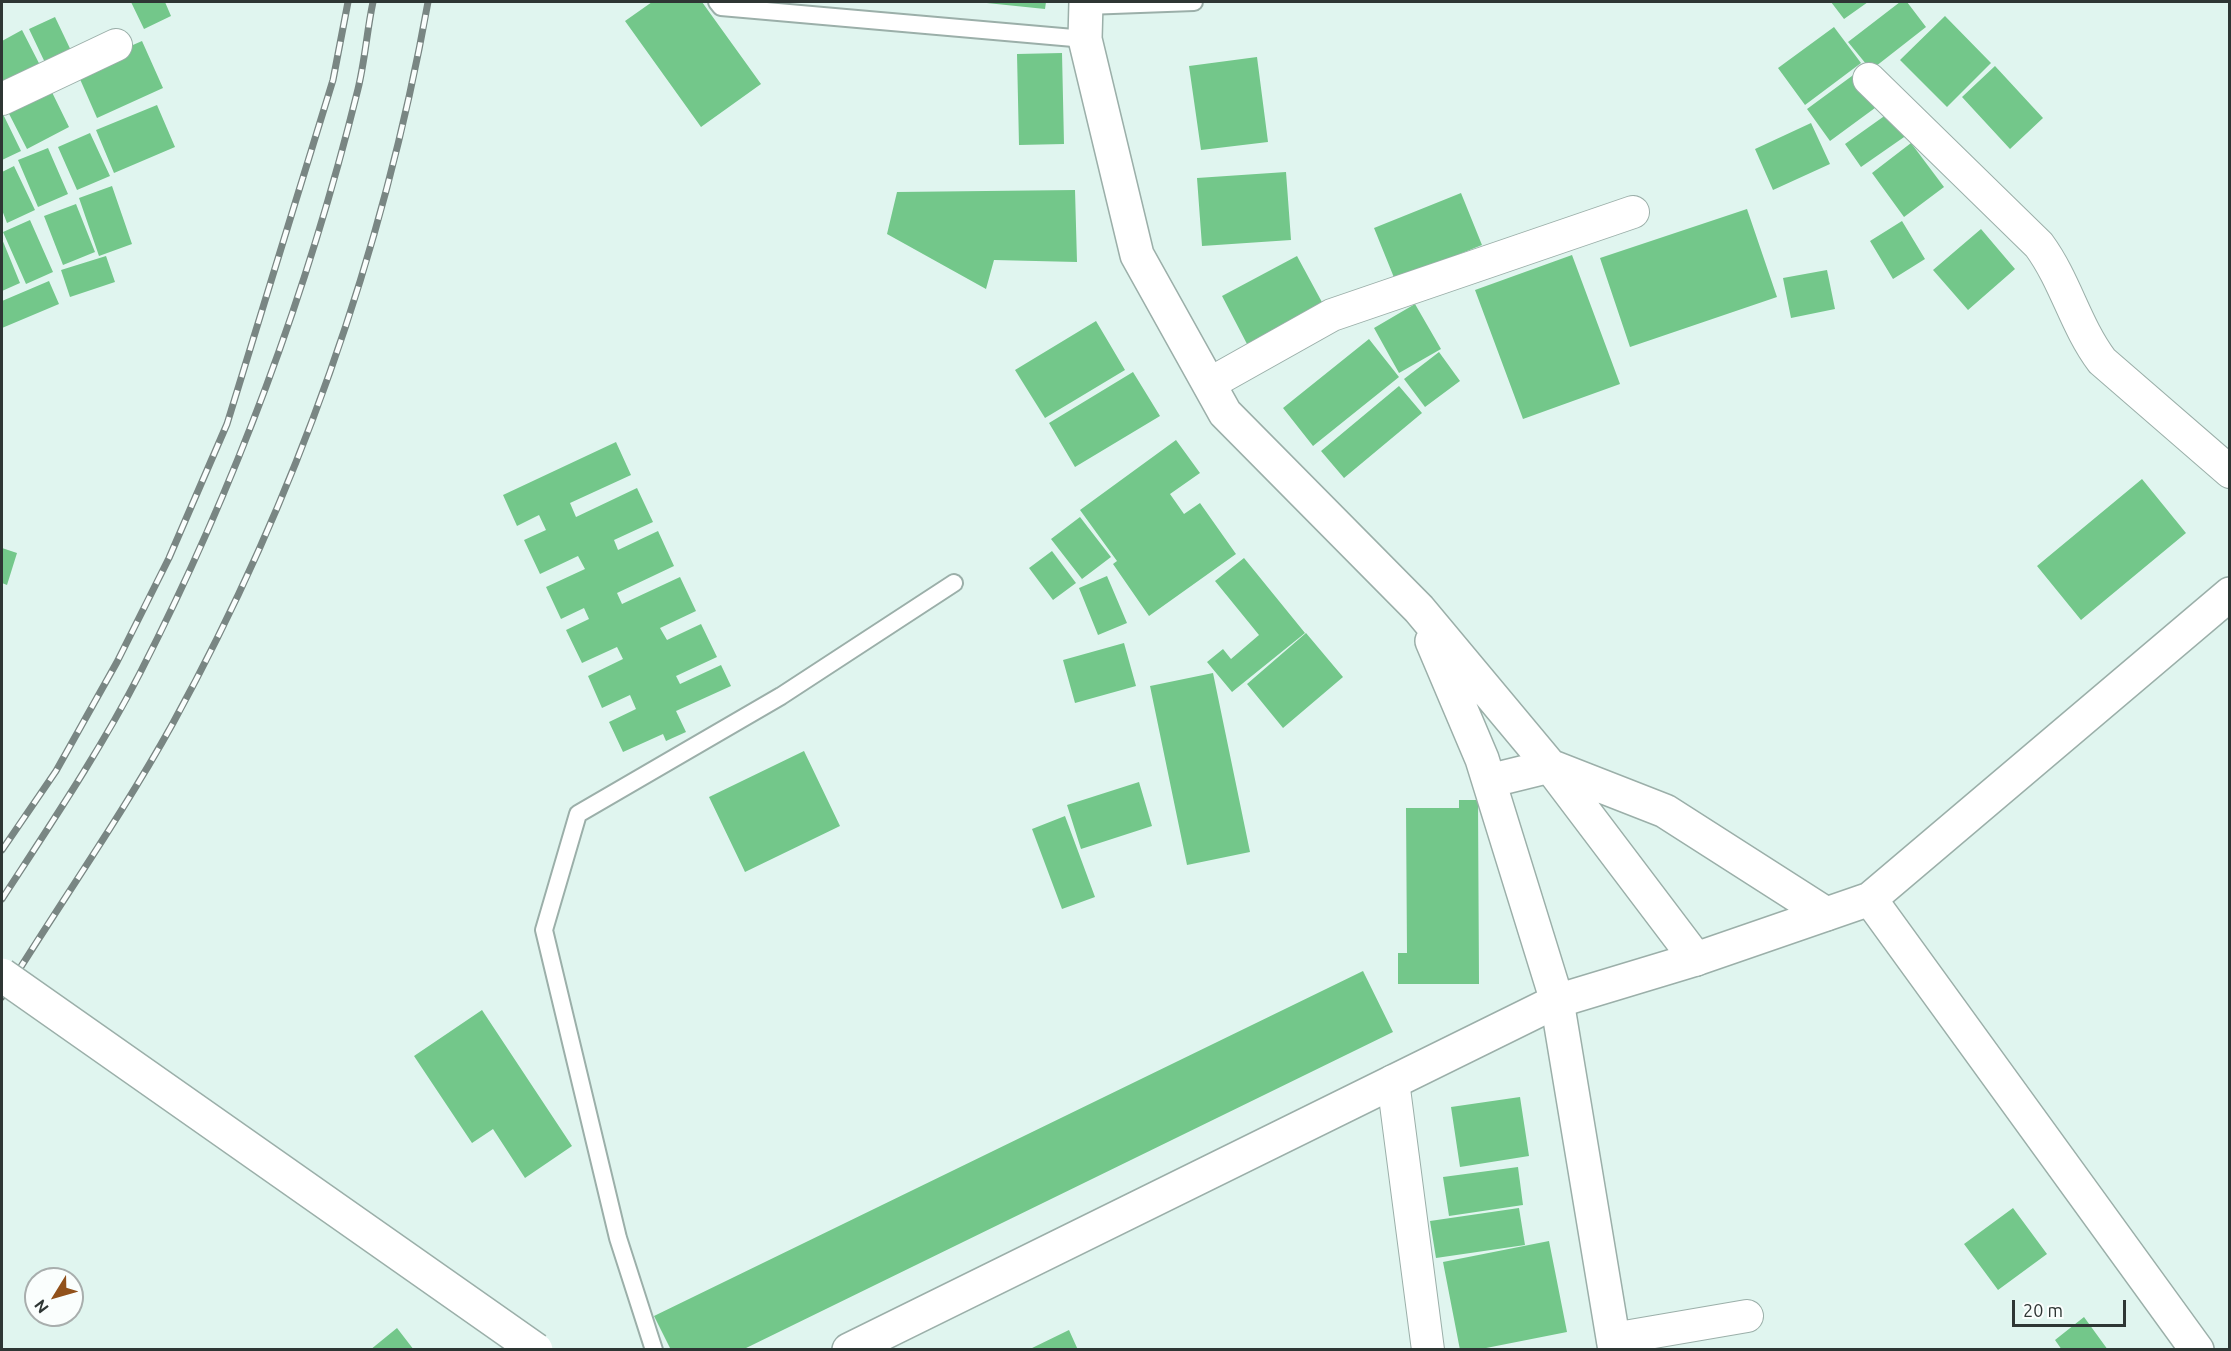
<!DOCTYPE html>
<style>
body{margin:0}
#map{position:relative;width:2231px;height:1351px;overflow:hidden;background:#e0f5ef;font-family:Ubuntu,sans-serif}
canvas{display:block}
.frame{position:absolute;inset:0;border:3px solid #2e3634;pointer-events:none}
.north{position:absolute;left:24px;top:1267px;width:60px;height:60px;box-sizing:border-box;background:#fafefd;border:2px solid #a8aead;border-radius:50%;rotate:233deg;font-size:16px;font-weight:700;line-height:24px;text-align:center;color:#2e3634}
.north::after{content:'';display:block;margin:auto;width:21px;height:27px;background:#91511b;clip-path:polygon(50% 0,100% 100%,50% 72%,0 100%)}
.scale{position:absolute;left:2012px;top:1300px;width:114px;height:27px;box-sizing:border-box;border:3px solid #2e3634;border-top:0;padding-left:8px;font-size:18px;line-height:21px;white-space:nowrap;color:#2e3634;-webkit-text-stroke:4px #fafefd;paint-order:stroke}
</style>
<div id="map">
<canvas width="2231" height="1351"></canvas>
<div class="frame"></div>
<div class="north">N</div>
<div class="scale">20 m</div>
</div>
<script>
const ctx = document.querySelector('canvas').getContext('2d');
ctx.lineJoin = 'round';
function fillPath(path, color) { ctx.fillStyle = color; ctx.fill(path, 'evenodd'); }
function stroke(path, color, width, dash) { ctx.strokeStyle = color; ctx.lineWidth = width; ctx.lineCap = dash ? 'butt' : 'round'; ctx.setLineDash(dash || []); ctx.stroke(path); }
fillPath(new Path2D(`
 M131 2H165L171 16 144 29Z
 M652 2H702L761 84 701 127 625 21Z
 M977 2H1046L1045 9Z
 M1831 2H1868L1844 19Z
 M1900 2H1907L1926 27 1871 70 1848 42Z
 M1945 16 1991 63 1947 107 1900 60Z
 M55 17 75 59 49 71 29 29Z
 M1834 27 1861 63 1805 105 1778 68Z
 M22 30 44 73 2 83V41Z
 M142 41 163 88 97 118 76 70Z
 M1062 53 1064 144 1019 145 1017 54Z
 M1257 57 1268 142 1201 150 1189 66Z
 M1995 66 2043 118 2010 149 1962 97Z
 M1856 73 1879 105 1830 141 1807 109Z
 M46 80 69 127 27 149 3 102Z
 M157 105 175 147 114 173 96 130Z
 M2 112 21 151 2 160Z
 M1890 112 1907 135 1861 167 1845 144Z
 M1811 123 1830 164 1773 190 1755 149Z
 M90 133 110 176 77 190 58 147Z
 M1911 143 1944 187 1904 217 1872 173Z
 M48 148 68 194 38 207 18 160Z
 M14 166 35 210 7 223 2 210V172Z
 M1286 172 1291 240 1202 246 1197 178Z
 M112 186 132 244 99 256 79 198Z
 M1075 190 1077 262 994 260 986 289 887 234 897 192Z
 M1461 193 1482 245 1395 280 1374 228Z
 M76 204 95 252 63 265 44 216Z
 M1747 209 1777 297 1630 347 1600 258Z
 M30 220 53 272 26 284 3 232Z
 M1902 221 1925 259 1893 279 1870 241Z
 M1981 229 2015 269 1968 310 1933 270Z
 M2 239 20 283 2 291Z
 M1572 255 1620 384 1523 419 1475 290Z
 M106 256 115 282 70 297 61 270Z
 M1297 256 1323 304 1247 344 1222 296Z
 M1827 270 1835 309 1791 318 1783 278Z
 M49 281 59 304 2 328V301Z
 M1415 304 1441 349 1399 373 1374 328Z
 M1096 321 1125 370 1045 418 1015 370Z
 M1369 339 1399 377 1313 446 1283 408Z
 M1439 352 1460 381 1425 407 1404 379Z
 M1133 372 1160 416 1075 467 1049 423Z
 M1399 386 1422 413 1344 478 1321 451Z
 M1176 440 1200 473 1170 494 1184 514 1200 503 1236 554 1149 616 1113 564 1117 561 1080 510Z
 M616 442 631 475 570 503 576 517 637 488 653 522 614 540 618 550 658 531 674 566 617 593 622 604 680 577 696 611 660 628 667 640 701 624 717 657 676 676 680 684 721 665 731 686 676 711 686 732 666 741 663 734 623 752 609 722 636 709 630 695 602 708 588 676 623 659 617 647 582 663 566 630 589 619 584 608 561 619 546 587 585 569 578 556 540 574 524 540 546 530 539 515 517 526 503 495Z
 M2142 479 2186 533 2081 620 2037 566Z
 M1080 517 1111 557 1082 579 1051 539Z
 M2 548 17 553 7 585 2 583Z
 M1052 551 1076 583 1053 600 1029 568Z
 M1244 558 1305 633 1232 692 1207 662 1223 649 1231 659 1259 635 1215 581Z
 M1107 576 1127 623 1098 635 1079 588Z
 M1306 633 1343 677 1283 728 1247 684Z
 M1124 643 1136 686 1075 703 1063 660Z
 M1213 673 1250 852 1187 865 1150 686Z
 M804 751 840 826 745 872 709 797Z
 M1139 782 1152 826 1081 849 1067 805Z
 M1459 800H1478L1479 984H1398V953H1407L1406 808H1459Z
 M1065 816 1095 897 1062 909 1032 829Z
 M1363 971 1393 1032 742 1350H671L654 1316Z
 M482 1010 572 1146 525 1178 493 1129 472 1143 414 1056Z
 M1520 1097 1529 1156 1460 1167 1451 1107Z
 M1518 1167 1523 1205 1449 1216 1443 1177Z
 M1519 1208 1525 1245 1436 1258 1430 1221Z
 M2013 1208 2047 1254 1998 1290 1964 1244Z
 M1549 1241 1567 1332 1476 1350H1460L1443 1262Z
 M2084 1317 2108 1350H2062L2055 1340Z
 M397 1328 414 1350H370Z
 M1069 1330 1078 1350H1028Z`), '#73c78a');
const service = new Path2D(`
 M717 2 721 7 1085 39
 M1086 6 1194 2
 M654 1350 618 1238 544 930 578 814 781 696 954 583`);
const minor = new Path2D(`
 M1869 79 2039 245C2066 282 2075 325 2102 361L2230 472
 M2 99 116 45
 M1209 384 1332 315 1633 212
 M1393 1081 1428 1350
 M1613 1339 1747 1316`);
const tertiary = new Path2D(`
 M1086 2 1085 39 1137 255 1225 413 1419 609 1550 766 1696 959
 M1432 641 1482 759 1557 1001 1615 1350
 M1489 781 1550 766 1665 811 1826 914
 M1870 899 2197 1350`);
const primary = new Path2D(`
 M849 1350 1557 1001 1696 959 1870 899 2230 594`);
stroke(service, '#9bafa9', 20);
stroke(minor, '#9bafa9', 34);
stroke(tertiary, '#9bafa9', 36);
stroke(primary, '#9bafa9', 36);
stroke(service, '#fff', 16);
stroke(minor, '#fff', 32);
stroke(tertiary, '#fff', 33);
stroke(primary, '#fff', 33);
const rail = new Path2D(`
 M2 850 56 771 117 662 169 558 227 424 333 80 348 2
 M2 899C50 825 100 751 140 673 235 487 308 291 358 89 365 60 367 30 373 2
 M2 997C58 906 121 817 173 723 296 498 383 254 428 2`);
stroke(rail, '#798683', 7);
stroke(rail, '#fafefd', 4.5, [14]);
const secondaryBridge = new Path2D(`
 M2 975 536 1350`);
stroke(secondaryBridge, '#9bafa9', 36, []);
stroke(secondaryBridge, '#fff', 33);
</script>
